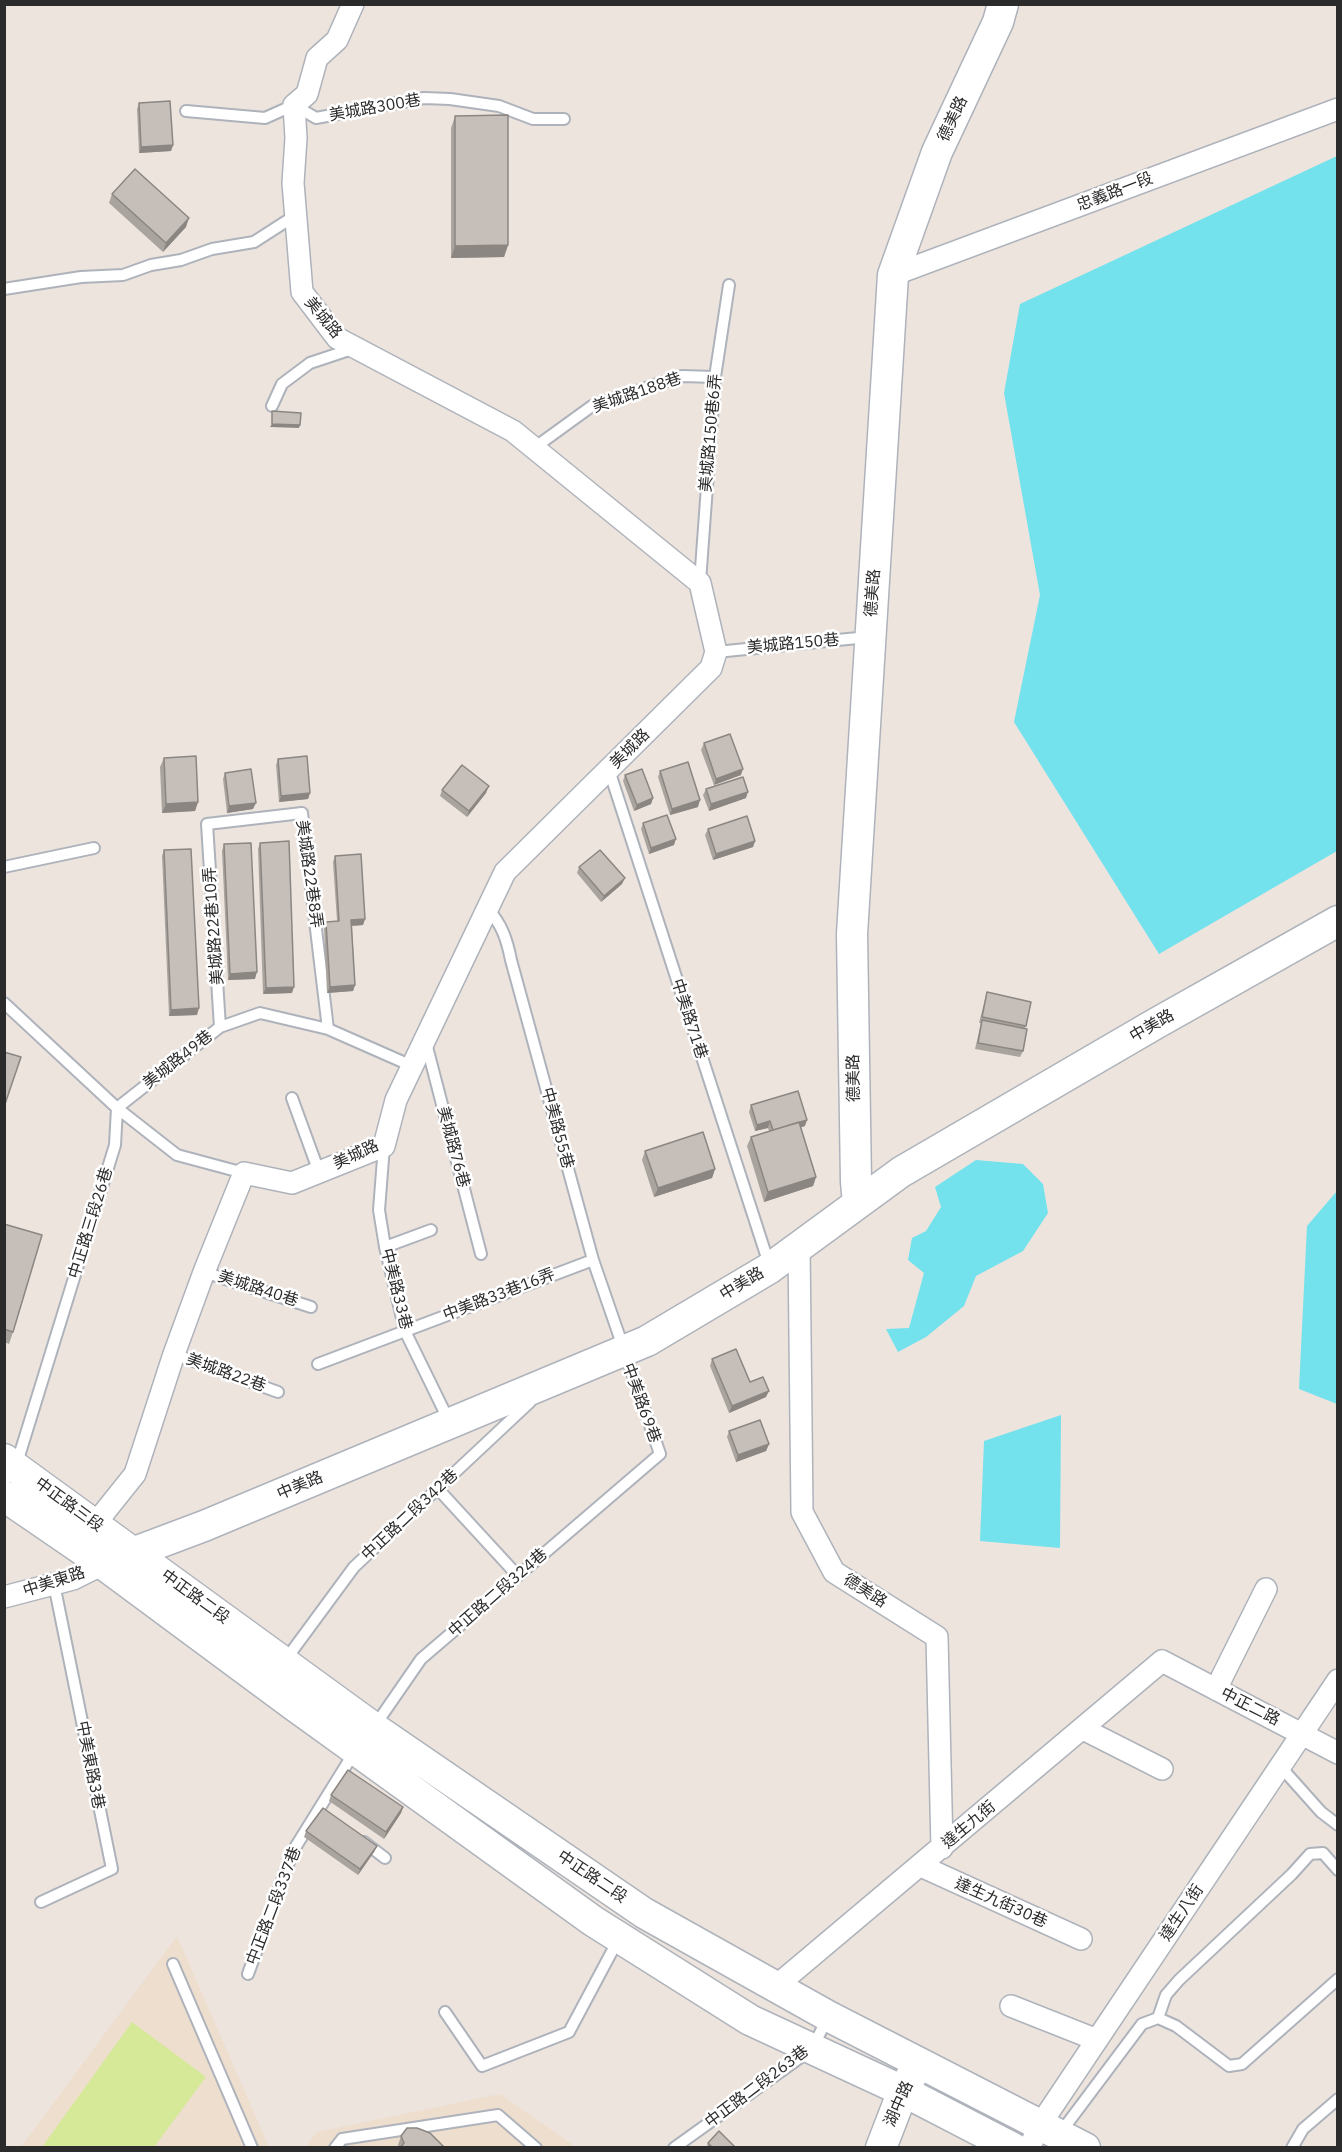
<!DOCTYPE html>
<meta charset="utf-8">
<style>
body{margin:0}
#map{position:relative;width:1342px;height:2152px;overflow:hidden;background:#ede4de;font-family:"IBM Plex Sans",sans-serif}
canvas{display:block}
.frame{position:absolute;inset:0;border:6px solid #2b2b2b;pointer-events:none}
</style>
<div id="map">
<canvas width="1342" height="2152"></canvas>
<div class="frame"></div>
</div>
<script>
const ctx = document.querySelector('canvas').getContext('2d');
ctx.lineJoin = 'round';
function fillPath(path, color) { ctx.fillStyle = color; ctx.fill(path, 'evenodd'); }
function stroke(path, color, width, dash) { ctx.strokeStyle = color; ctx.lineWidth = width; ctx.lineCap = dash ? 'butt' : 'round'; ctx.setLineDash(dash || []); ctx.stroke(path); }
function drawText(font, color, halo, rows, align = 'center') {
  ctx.font = font + ' "IBM Plex Sans","Noto Sans TC",sans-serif'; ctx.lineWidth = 5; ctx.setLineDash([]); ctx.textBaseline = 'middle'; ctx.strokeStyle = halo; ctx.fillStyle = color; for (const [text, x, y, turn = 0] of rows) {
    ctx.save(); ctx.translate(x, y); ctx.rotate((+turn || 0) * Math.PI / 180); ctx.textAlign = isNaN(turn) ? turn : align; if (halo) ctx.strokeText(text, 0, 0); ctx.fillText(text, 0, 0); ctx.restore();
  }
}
fillPath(new Path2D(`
 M177 1936 269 2147H21Z
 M500 2094 576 2147 305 2148 317 2132Z`), '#eedece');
fillPath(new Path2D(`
 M132 2022 206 2077 154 2147H42Z`), '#d5e998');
fillPath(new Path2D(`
 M1337 156V851L1159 954 1014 722 1040 595 1004 393 1020 304Z
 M976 1160 1023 1164 1043 1184 1048 1213 1023 1251 976 1276 964 1306 926 1337 898 1352 886 1329 909 1328 924 1273 908 1260 912 1238 926 1231 941 1207 935 1187Z
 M1337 1191V1404L1299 1389 1307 1226Z
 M1061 1415 1060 1548 980 1541 984 1441Z`), '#73e2ed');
const lane = new Path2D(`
 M186 111 265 118 294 105 316 118 424 98 450 99 499 106 533 119H564
 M4 289 81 277 123 275 151 265 181 260 212 249 254 242 296 215
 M272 406 282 384 310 363 355 348
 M534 448 592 406 682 376 715 377
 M700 582 715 377 729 285
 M716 652 868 637
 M609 770 769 1264
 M4 867 94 848
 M4 1003 117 1108 177 1155 244 1173
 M220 1027 207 824 302 813 328 1029
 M426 1043 481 1254
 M292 1098 319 1172
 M117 1108 220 1027 260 1013 328 1029 412 1066
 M384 1146 379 1210 385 1247 405 1331 449 1421
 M385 1247 431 1230
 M204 1272 311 1307
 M174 1354 278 1392
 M318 1364 593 1260
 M4 1481 16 1466 115 1145 117 1108
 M438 1489 518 1576
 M284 1662 354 1567 530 1402
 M374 1727 421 1659 660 1454 593 1260 511 960C507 940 502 924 487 908
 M1280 1766 1321 1812 1338 1825
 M364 1842 385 1858
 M41 1902 112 1869 54 1584
 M173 1964 252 2148
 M248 1974 293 1851 355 1751
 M445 2012 482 2066 569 2032 618 1940
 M1158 2018 1166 1995 1179 1980 1292 1874 1310 1854 1323 1853 1338 1870
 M1061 2132 1142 2024 1158 2018 1176 2026 1229 2066 1242 2064 1338 1979
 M335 2148 342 2139 498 2115 536 2148
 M674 2148 812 2049 828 2017
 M1292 2148 1303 2129 1338 2099`);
const street = new Path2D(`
 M893 275 1338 109
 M799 1246 802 1512 834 1572 937 1637 942 1848
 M95 1524 135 1474 174 1354 204 1272 244 1173 292 1183 384 1146 396 1100 505 872 711 668 716 652 700 583 513 431 337 338 302 292 293 183 296 138 294 105 307 94 317 58 337 40 353 4
 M4 1597 73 1579 103 1564
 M1217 1690 1222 1677 1266 1589
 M1083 1729 1162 1769
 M921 1866 1081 1939
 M775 1987 1162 1661 1338 1753
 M1011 2006 1097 2040
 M1029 2148 1040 2125 1338 1680`);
const secondary = new Path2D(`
 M858 1203 856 1182 852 934 893 275 937 152 998 22 1003 4
 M4 1459 374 1728 644 1913 828 2016 1085 2148
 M4 1496 103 1564 292 1704 593 1921 750 2020 903 2091 1013 2148
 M103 1564 204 1526 647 1341 770 1268 901 1172 1155 1024 1338 921
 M881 2148 903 2091 913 2073`);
stroke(lane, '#aeb3bb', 14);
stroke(street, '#aeb3bb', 24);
stroke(secondary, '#aeb3bb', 33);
stroke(lane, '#fff', 10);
stroke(street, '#fff', 21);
stroke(secondary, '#fff', 30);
fillPath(new Path2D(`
 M139 103 173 145 171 151 139 153 137 109Z
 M455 116 508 245 504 257 451 258V128Z
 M112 194 186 227 163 252 109 203Z
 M704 743 741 775 714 785 701 750Z
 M164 758 198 802 195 811 162 813 160 767Z
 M278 759 310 793 308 799 279 802 276 765Z
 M660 771 698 807 670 815 658 777Z
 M225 773 253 809 227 813 223 779Z
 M625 775 653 798 651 804 634 811 623 781Z
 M706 789 746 798 709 811 703 795Z
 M442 790 486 793 467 817 440 796Z
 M643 823 674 845 649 854 641 829Z
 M708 829 755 841 753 847 713 860 705 835Z
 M260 843 292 993 263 994 258 849Z
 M224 844 255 979 228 980 222 851Z
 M164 850 197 1015 169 1016 162 856Z
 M335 856 365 919 363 925 352 926 355 985 353 991 327 993 324 928 326 922 337 921 333 862Z
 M579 867 622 884 601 902 577 873Z
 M987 992 1031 1002 1025 1028 1023 1051 1020 1057 975 1049 981 1023H979Z
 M751 1105 805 1126 801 1127 816 1177 813 1186 764 1202 747 1146 751 1137 769 1131 768 1128 755 1131 749 1112Z
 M645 1151 715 1169 712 1178 654 1197 642 1160Z
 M4 1224 13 1332 9 1344 4 1342Z
 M712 1359 750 1382 766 1397 729 1413 710 1366Z
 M729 1431 769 1444 766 1451 736 1462 727 1437Z
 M331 1795 403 1807 401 1813 384 1839 329 1801Z
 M306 1831 377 1846 374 1852 358 1875 304 1837Z
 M401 2136 445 2148H399L398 2145Z
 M708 2143 736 2148H706Z`), '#aaa49f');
fillPath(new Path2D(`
 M173 145 171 151 139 153 141 147Z
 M189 218 186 227 163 252 166 243Z
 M508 245 504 257 451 258 455 246Z
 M272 424 300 425 299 428 270 427Z
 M743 769 741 775 714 785 716 779Z
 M489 786 486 793 467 817 469 811Z
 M748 792 746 798 709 811 711 804Z
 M310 793 308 799 279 802 281 796Z
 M653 798 651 804 634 811 637 805Z
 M700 800 698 807 670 815 672 809Z
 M198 802 195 811 162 813 166 804Z
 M256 803 253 809 227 813 229 806Z
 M676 839 674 845 649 854 651 848Z
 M755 841 753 847 713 860 716 854Z
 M625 878 622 884 601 902 604 896Z
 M365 919 363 925 349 926 351 920Z
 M257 972 255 979 228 980 230 974Z
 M355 985 353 991 327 993 330 987Z
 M294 987 292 993 263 994 266 988Z
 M199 1008 197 1015 169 1016 171 1010Z
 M807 1120 805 1126 771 1136 773 1130Z
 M770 1121 768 1128 755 1131 757 1125Z
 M715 1169 712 1178 654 1197 658 1188Z
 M816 1177 813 1186 764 1202 768 1192Z
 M769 1391 766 1397 729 1413 732 1406Z
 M769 1444 766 1451 736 1462 738 1455Z
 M403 1807 401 1813 384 1839 386 1832Z
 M377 1846 374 1852 358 1875 360 1869Z`), '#8b8682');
const building = new Path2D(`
 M170 101 173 145 141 147 139 103Z
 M508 115V245L455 246V116Z
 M135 169 189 218 166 243 112 194Z
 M272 411 301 413 300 425 272 424Z
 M730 734 743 769 716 779 704 743Z
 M196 756 198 802 166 804 164 758Z
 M307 756 310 793 281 796 278 759Z
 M688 762 700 800 672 809 660 771Z
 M462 765 489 786 469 811 442 790Z
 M251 769 256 803 229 806 225 773Z
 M642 769 653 798 637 805 625 775Z
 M743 777 748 792 711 804 706 789Z
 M667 815 676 839 651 848 643 823Z
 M747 816 755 841 716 854 708 829Z
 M289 841 294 987 266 988 260 843Z
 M251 843 257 972 230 974 224 844Z
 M191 849 199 1008 171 1010 164 850Z
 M600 850 625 878 604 896 579 867Z
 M361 854 365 919 351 920 355 985 330 987 326 922 339 921 335 856Z
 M987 992 1031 1002 1026 1026 982 1017Z
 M982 1020 1027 1029 1023 1051 978 1043Z
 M4 1052 21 1057 4 1107Z
 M798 1091 807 1120 773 1130 770 1121 757 1125 751 1105Z
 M799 1122 816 1177 768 1192 751 1137Z
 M703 1132 715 1169 658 1188 645 1151Z
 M4 1224 42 1235 13 1332 4 1329Z
 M736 1349 750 1382 763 1377 769 1391 732 1406 712 1359Z
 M760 1420 769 1444 738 1455 729 1431Z
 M348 1770 403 1807 386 1832 331 1795Z
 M323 1808 377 1846 360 1869 306 1831Z
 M407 2128H417L430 2133 445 2148H400L404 2143 401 2136Z
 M719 2131 736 2148H713L708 2143Z`);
fillPath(building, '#c6bfb9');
stroke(building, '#8b8682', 1.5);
drawText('16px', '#2b2b2b', '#fff', [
 ["美城路300巷",375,108,-10],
 ["德美路",953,119,-65],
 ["忠義路一段",1115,192,-21],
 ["美城路",323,318,50],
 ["美城路188巷",637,393,-19],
 ["美城路150巷6弄",711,433,-85],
 ["德美路",873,593,-86],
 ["美城路150巷",793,644,-5],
 ["美城路",630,749,-45],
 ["美城路22巷8弄",309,874,82],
 ["美城路22巷10弄",214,926,-94],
 ["中美路71巷",689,1019,72],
 ["中美路",1152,1026,-30],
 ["美城路49巷",178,1060,-38],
 ["德美路",854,1078,-91],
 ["中美路55巷",557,1128,75],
 ["美城路76巷",453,1147,75],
 ["美城路",356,1155,-25],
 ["中正路三段26巷",91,1223,-73],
 ["中美路",742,1284,-31],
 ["美城路40巷",258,1289,18],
 ["中美路33巷",396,1289,76],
 ["中美路33巷16弄",499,1295,-21],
 ["美城路22巷",226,1373,20],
 ["中美路69巷",641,1403,70],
 ["中美路",300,1486,-23],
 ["中正路三段",69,1505,36],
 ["中正路二段342巷",410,1515,-43],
 ["中美東路",54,1582,-18],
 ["德美路",865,1591,32],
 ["中正路二段324巷",498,1593,-41],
 ["中正路二段",195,1597,36],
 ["中正二路",1250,1707,27],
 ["中美東路3巷",90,1765,79],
 ["達生九街",969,1825,-40],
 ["中正路二段",592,1877,34],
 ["達生九街30巷",1001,1903,24],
 ["中正路二段337巷",274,1906,-69],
 ["達生八街",1182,1913,-56],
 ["中正路二段263巷",757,2087,-37],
 ["湖中路",899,2104,-66]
]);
</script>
